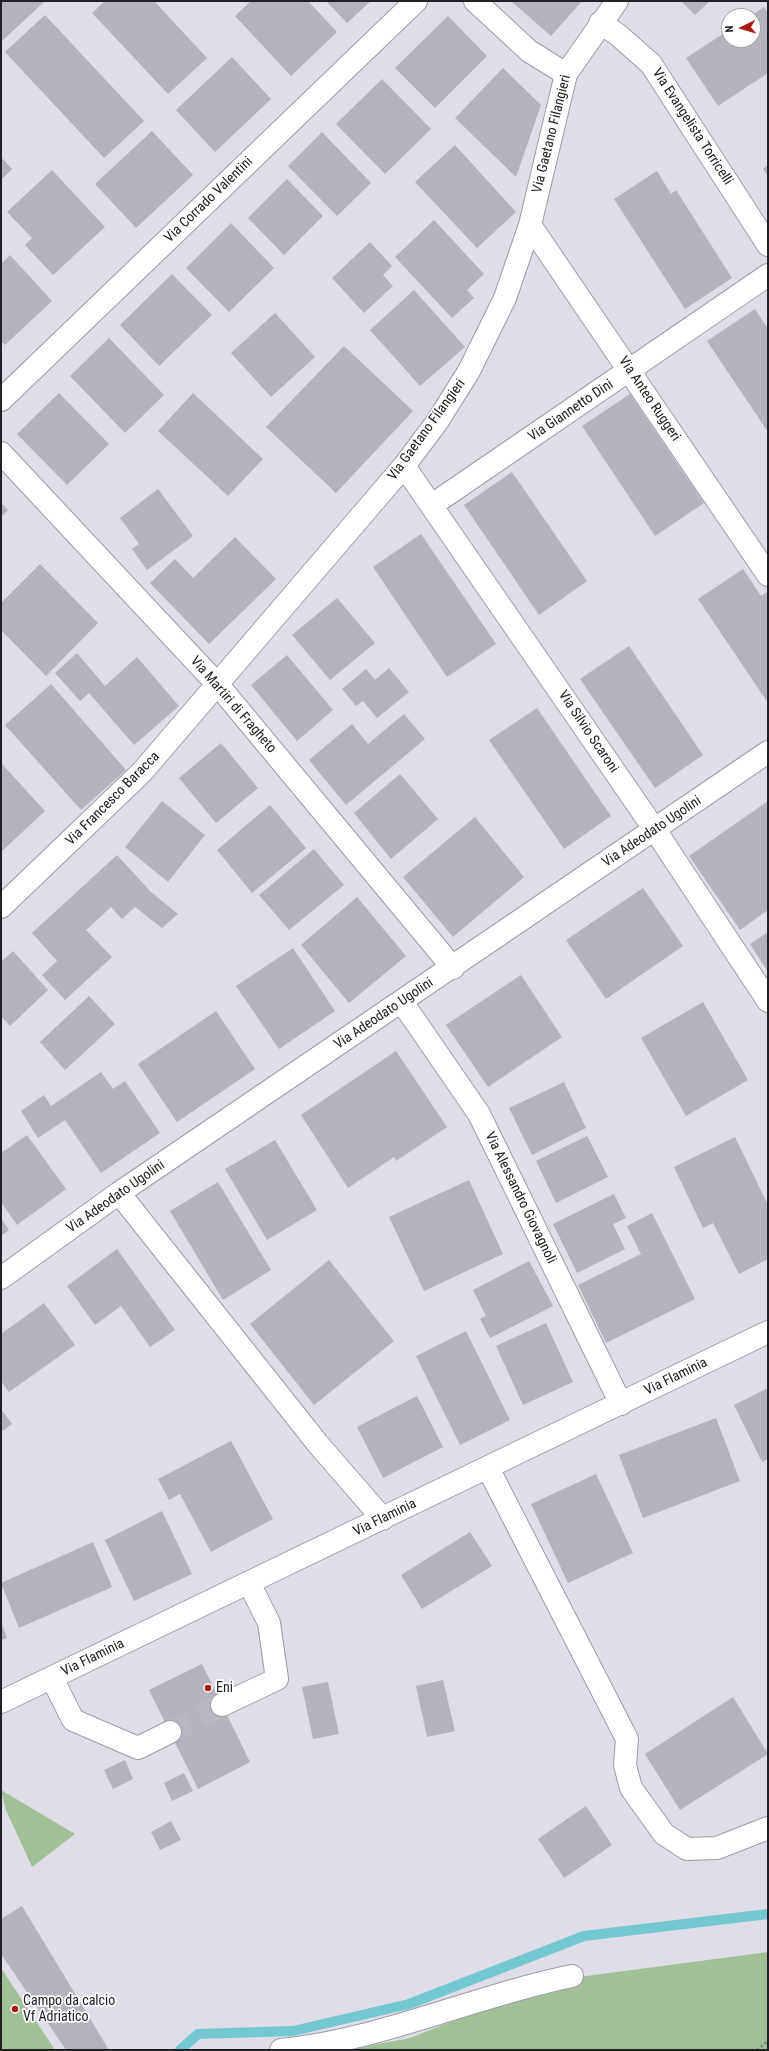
<!DOCTYPE html>
<style>
body{margin:0}
#map{position:relative;width:769px;height:2051px;overflow:hidden;background:#dedde8;font-family:"Roboto Condensed",sans-serif}
canvas{display:block}
.frame{position:absolute;inset:0;border:2px solid #212024;pointer-events:none}
.north{position:absolute;left:721px;top:8px;width:40px;height:40px;box-sizing:border-box;background:#fff;border:1px solid #a6a6a7;border-radius:50%;rotate:265deg;font-size:11px;font-weight:700;line-height:16px;text-align:center;color:#212024}
.north::after{content:'';display:block;margin:auto;width:14px;height:18px;background:#ab1a14;clip-path:polygon(50% 0,100% 100%,50% 72%,0 100%)}
</style>
<div id="map">
<canvas width="769" height="2051"></canvas>
<div class="frame"></div>
<div class="north">N</div>
</div>
<script>
const ctx = document.querySelector('canvas').getContext('2d');
ctx.lineJoin = 'round';
function fillPath(path, color) { ctx.fillStyle = color; ctx.fill(path, 'evenodd'); }
function stroke(path, color, width, dash) { ctx.strokeStyle = color; ctx.lineWidth = width; ctx.lineCap = dash ? 'butt' : 'round'; ctx.setLineDash(dash || []); ctx.stroke(path); }
function drawText(font, color, halo, rows, align = 'center') {
  ctx.font = font + ' "Roboto Condensed",sans-serif'; ctx.lineWidth = 3.5; ctx.setLineDash([]); ctx.textBaseline = 'middle'; ctx.strokeStyle = halo; ctx.fillStyle = color; for (const [text, x, y, turn = 0] of rows) {
    ctx.save(); ctx.translate(x, y); ctx.rotate((+turn || 0) * Math.PI / 180); ctx.textAlign = isNaN(turn) ? turn : align; if (halo) ctx.strokeText(text, 0, 0); ctx.fillText(text, 0, 0); ctx.restore();
  }
}
fillPath(new Path2D(`
 M1 1790 75 1834 32 1867 6 1810Z
 M768 1952V2050H346L410 2038 556 1980Z
 M1 1968 55 2050H1Z`), '#a1c098');
stroke(new Path2D(`
 M180 2050 198 2034 293 2031 409 2004 584 1936 768 1914`), '#73c7cf', 10);
fillPath(new Path2D(`
 M1 1H45L1 42Z
 M105 1H154L207 58 168 94 92 13Z
 M251 1H308L337 32 291 76 235 16Z
 M326 1H371L347 23Z
 M511 1H582L551 36Z
 M681 1H710L695 15Z
 M764 7 768 13V73L718 106 686 58 729 30V40H753V16H751Z
 M45 15 144 121 104 158 5 52Z
 M448 16 487 56 435 108 395 68Z
 M232 57 271 99 215 152 176 110Z
 M503 68 541 105 516 177 455 118Z
 M382 79 431 129 385 174 336 124Z
 M152 131 193 175 136 228 95 184Z
 M322 132 371 183 337 216 288 166Z
 M455 145 516 212 477 248 415 182Z
 M1 157 12 169 1 180Z
 M768 165V177L763 169Z
 M52 170 105 227 53 275 25 245 32 238 7 212Z
 M657 171 671 194 676 190 732 278 685 309 614 199Z
 M287 179 323 216 284 255 248 218Z
 M434 220 484 274 467 290 474 298 452 318 395 257Z
 M231 223 274 268 229 312 186 268Z
 M370 242 392 266 383 275 393 286 364 313 332 278Z
 M10 255 52 301 5 345 1 341V264Z
 M172 274 212 315 159 366 120 325Z
 M414 290 465 347 420 386 370 330Z
 M755 309 768 329V432L707 341Z
 M275 313 315 357 271 397 231 353Z
 M109 338 164 395 125 433 70 376Z
 M344 346 413 411 336 493 266 427Z
 M59 393 109 444 67 485 17 434Z
 M193 393 263 459 228 496 158 431Z
 M630 394 704 503 655 536 582 426Z
 M512 472 587 581 539 615 464 505Z
 M158 489 193 536 147 570 132 549 139 544 120 518Z
 M1 503 8 510 1 517Z
 M421 534 496 644 447 677 373 567Z
 M235 537 276 579 209 644 150 583 175 559 193 578Z
 M40 564 98 623 46 676 1 630V603Z
 M743 569 761 596 767 592 768 594V703L698 599Z
 M337 598 375 643 330 680 292 635Z
 M629 646 703 755 655 788 580 679Z
 M77 653 105 686 137 657 179 706 134 745 89 693 80 701 55 673Z
 M287 655 333 710 297 741 251 685Z
 M389 668 409 692 377 718 363 701 356 706 342 689 366 669 375 680Z
 M51 684 126 770 81 810 5 725Z
 M537 708 611 816 564 849 489 740Z
 M404 714 425 739 346 805 309 760 352 724 368 744Z
 M221 743 258 788 216 823 179 778Z
 M1 763 45 811 1 852Z
 M400 774 438 819 391 859 354 813Z
 M162 801 205 835 168 882 125 847Z
 M768 801V910L740 930 689 856Z
 M270 805 306 848 252 893 217 850Z
 M475 817 524 877 453 937 403 877Z
 M314 849 344 885 289 930 259 895Z
 M117 855 151 892 178 914 162 928 135 907 122 919 111 907 86 930 112 957 65 1000 42 975 57 961 32 933Z
 M643 888 683 946 606 999 566 940Z
 M357 897 406 956 349 1003 301 945Z
 M768 932V972L750 944Z
 M293 948 335 1011 279 1049 236 986Z
 M13 951 48 990 10 1026 1 1016V962Z
 M521 975 562 1037 488 1087 446 1025Z
 M89 996 115 1024 65 1070 40 1042Z
 M703 1002 748 1080 686 1116 641 1038Z
 M216 1011 255 1069 177 1122 138 1064Z
 M396 1051 447 1127 396 1161 394 1157 348 1188 301 1115Z
 M101 1072 113 1089 125 1081 160 1133 101 1173 65 1120 38 1138 21 1111 44 1095 51 1106Z
 M564 1082 586 1128 532 1155 509 1108Z
 M27 1135 66 1189 17 1225 1 1202V1153Z
 M587 1136 608 1177 556 1203 536 1161Z
 M735 1137 768 1205V1259L739 1274 713 1223 703 1228 674 1167Z
 M275 1140 317 1210 267 1240 225 1169Z
 M469 1180 503 1254 424 1291 389 1217Z
 M218 1182 271 1270 223 1300 170 1211Z
 M614 1194 626 1218 613 1224 625 1249 577 1273 553 1224Z
 M652 1213 695 1299 606 1343 578 1285 641 1254 627 1226Z
 M1 1218 9 1230 1 1236Z
 M117 1249 175 1330 150 1347 121 1306 95 1325 67 1286Z
 M329 1260 394 1341 314 1405 250 1324Z
 M529 1261 553 1306 490 1338 480 1319 486 1316 473 1290Z
 M44 1303 75 1345 9 1392 1 1381V1334Z
 M546 1323 573 1382 523 1405 496 1346Z
 M466 1331 510 1420 460 1445 416 1356Z
 M768 1388V1459L762 1462 734 1405Z
 M417 1396 443 1447 383 1478 357 1427Z
 M1 1409 12 1424 1 1432Z
 M716 1418 740 1481 643 1518 619 1455Z
 M231 1441 273 1519 211 1552 180 1494 169 1500 158 1479Z
 M596 1474 633 1553 568 1583 531 1504Z
 M162 1511 192 1574 134 1601 105 1540Z
 M470 1532 492 1566 422 1609 401 1575Z
 M93 1542 112 1587 19 1628 1 1583Z
 M1 1622 7 1638 1 1640Z
 M202 1664 250 1762 198 1789 149 1690Z
 M443 1680 455 1731 427 1737 416 1686Z
 M328 1682 339 1734 313 1739 302 1687Z
 M733 1697 768 1754 680 1810 645 1754Z
 M125 1760 133 1779 113 1789 104 1770Z
 M184 1773 193 1791 172 1801 164 1783Z
 M586 1806 612 1845 564 1878 538 1839Z
 M171 1821 181 1840 160 1850 151 1832Z
 M22 1906 109 2050H66L1 1954V1919Z`), '#b4b2bc');
stroke(new Path2D(`
 M170 1732 222 1705`), '#b8b7c1', 22, [22, 11]);
const minor = new Path2D(`
 M475 1 529 51 566 74
 M600 23 617 34 651 64 768 245
 M530 225 768 575
 M1 400 416 1
 M1 453 218 685 453 968
 M404 466 655 830 768 1001
 M432 505 768 275
 M1 907 142 772 404 466 437 422 469 371 505 298 530 225 566 74 617 1
 M402 1002 479 1114 621 1404
 M119 1193 318 1444 383 1519
 M1 1278 119 1193 768 752
 M488 1468 627 1739 625 1765 631 1788 664 1834 687 1849 717 1848 768 1828
 M52 1678 73 1720 138 1748 170 1732
 M1 1702 768 1332
 M222 1705 277 1679 269 1623 249 1583
 M281 2050C381 2040 474 1996 572 1976`);
stroke(minor, '#9d9ca6', 24);
stroke(new Path2D(`
 M757 2050 768 2041`), '#79787f', 2.5, [2, 3]);
stroke(minor, '#fff', 22);
for (const [x, y, r, color] of [
 [208,1688,4,"#ab1a14"],
 [15,2009,4,"#ab1a14"]
]) { const dot = new Path2D(); dot.arc(x, y, r, 0, 2 * Math.PI); ctx.fillStyle = color; ctx.fill(dot); stroke(dot, '#fff', 1.5); }
drawText('14px', '#212024', '#fff', [
 ["Via Evangelista Torricelli",692,127,57],
 ["Via Gaetano Filangieri",552,134,-76],
 ["Via Corrado Valentini",209,200,-44],
 ["Via Anteo Ruggeri",649,399,56],
 ["Via Giannetto Dini",571,411,-34],
 ["Via Gaetano Filangieri",427,430,-54],
 ["Via Martiri di Fragheto",233,705,49],
 ["Via Silvio Scaroni",588,732,56],
 ["Via Francesco Baracca",113,799,-45],
 ["Via Adeodato Ugolini",652,832,-34],
 ["Via Adeodato Ugolini",384,1014,-34],
 ["Via Adeodato Ugolini",116,1197,-35],
 ["Via Alessandro Giovagnoli",520,1198,64],
 ["Via Flaminia",676,1377,-26],
 ["Via Flaminia",385,1518,-26],
 ["Via Flaminia",93,1658,-26]
]);
drawText('14px', '#212024', '#fff', [
 ["Eni",216,1688],
 ["Campo da calcio",23,2001],
 ["Vf Adriatico",23,2017]
], 'left');
</script>
